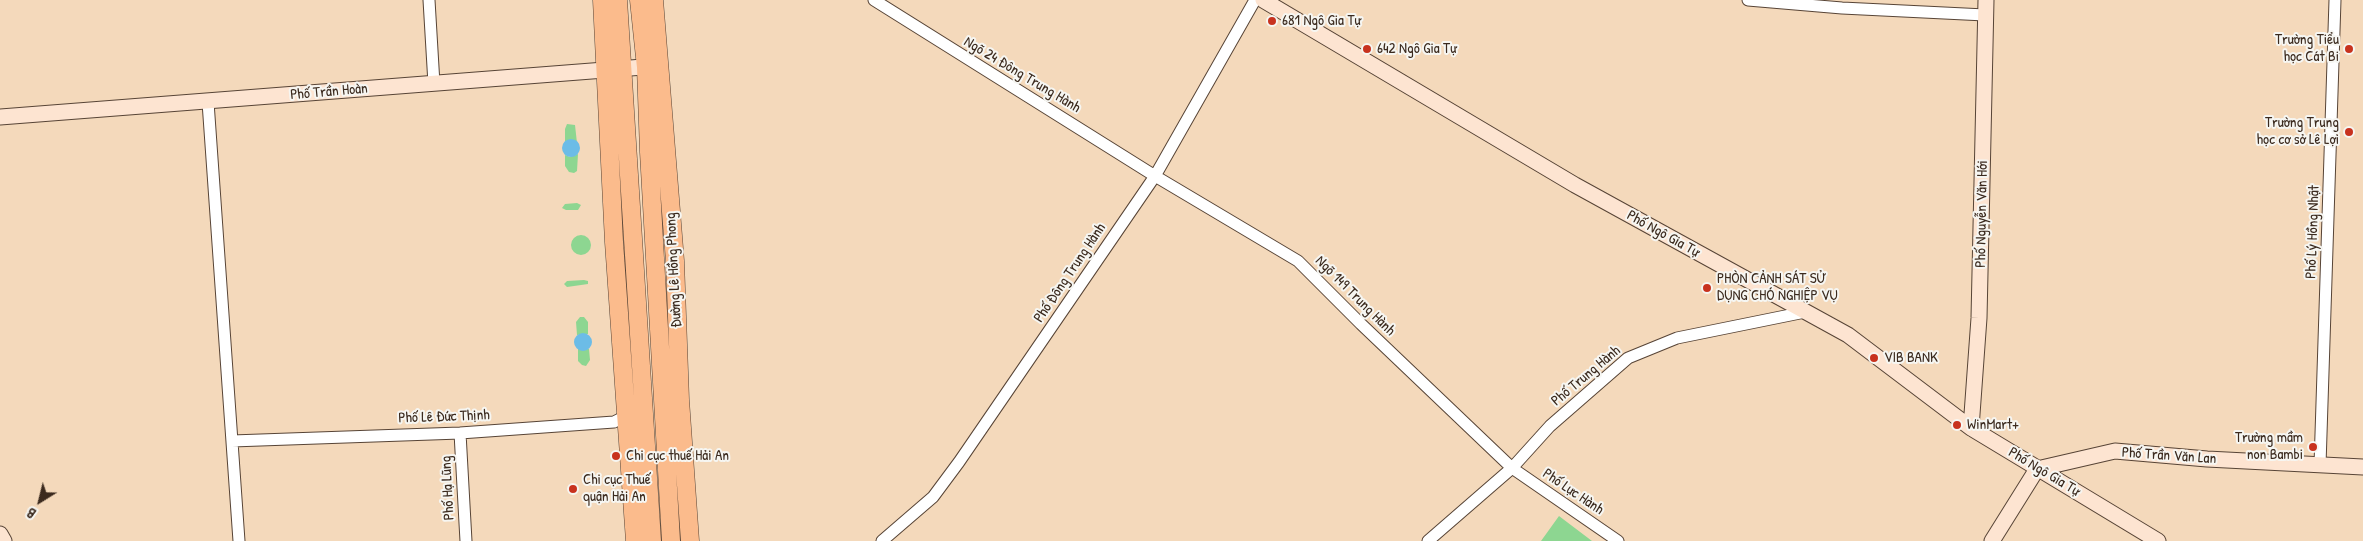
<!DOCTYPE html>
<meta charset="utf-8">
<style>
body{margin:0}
#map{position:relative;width:2363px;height:541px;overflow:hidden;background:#f4d9bb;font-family:"Patrick Hand",sans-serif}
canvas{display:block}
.north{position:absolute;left:15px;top:476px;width:50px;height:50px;-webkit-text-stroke:4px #f6f6f2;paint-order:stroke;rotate:216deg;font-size:14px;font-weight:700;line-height:20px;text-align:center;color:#3b2a1e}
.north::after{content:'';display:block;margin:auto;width:18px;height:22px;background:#3b2a1e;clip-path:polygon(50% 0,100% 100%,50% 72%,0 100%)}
</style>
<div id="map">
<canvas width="2363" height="541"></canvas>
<div class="north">B</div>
</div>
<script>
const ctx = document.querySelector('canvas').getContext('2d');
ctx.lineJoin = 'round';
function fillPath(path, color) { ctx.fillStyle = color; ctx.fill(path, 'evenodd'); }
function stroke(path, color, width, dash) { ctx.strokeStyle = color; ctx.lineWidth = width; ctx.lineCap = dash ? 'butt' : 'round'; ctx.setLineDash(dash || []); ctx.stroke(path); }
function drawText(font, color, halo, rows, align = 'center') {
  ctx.font = font + ' "Patrick Hand",sans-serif'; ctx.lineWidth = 4; ctx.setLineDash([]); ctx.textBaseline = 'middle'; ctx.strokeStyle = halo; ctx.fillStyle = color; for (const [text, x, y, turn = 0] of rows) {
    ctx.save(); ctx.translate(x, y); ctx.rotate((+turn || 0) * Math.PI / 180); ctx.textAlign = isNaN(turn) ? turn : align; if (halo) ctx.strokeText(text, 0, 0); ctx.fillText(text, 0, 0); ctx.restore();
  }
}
fillPath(new Path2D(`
 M567 124 575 125 577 143 570 140 565 142V129Z
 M578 154 577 171 574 173 569 172 565 166V155L570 157Z
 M577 203 581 205 578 210H566L562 208 565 204Z
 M571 245a10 10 0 1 1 20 0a10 10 0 1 1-20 0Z
 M584 280 588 281V284L567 287 564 284 567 281Z
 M580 317H584L588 322V334L577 335 576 322Z
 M578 349H589L590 360 586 366 582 365 578 361Z
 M1559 516 1592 541H1541Z`), '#8dd691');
fillPath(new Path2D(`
 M562 148a9 9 0 1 1 18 0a9 9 0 1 1-18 0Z
 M574 342a9 9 0 1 1 18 0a9 9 0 1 1-18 0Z`), '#6cbce7');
const street = new Path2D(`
 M429 0 434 84
 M874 0 1155 176 1298 261 1361 324 1512 468 1618 541
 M1748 0 1842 8 1985 15
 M208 102 239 541
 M460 433 466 541
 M232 441 460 433 614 422 626 416 629 411
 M2320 465 2335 0
 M882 541 933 497 959 462 1155 176 1255 0
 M1428 541 1512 468 1550 426 1628 358 1677 338 1805 312`);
const secondary = new Path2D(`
 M1263 0 1575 185 1848 335 1971 428 2158 541
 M0 117 656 66
 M1971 428 1979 318 1986 0
 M0 534 4 541
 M1992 541 2037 469 2115 451 2207 459 2363 467`);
const primary = new Path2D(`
 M602 0 614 242 635 541
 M618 0 652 541
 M639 0 646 67 649 152 671 541
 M654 0 675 261 680 400 690 541`);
stroke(street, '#574436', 13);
stroke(secondary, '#574436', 17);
stroke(primary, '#574436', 19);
stroke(street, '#fff', 11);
stroke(secondary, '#fde4d1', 15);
stroke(primary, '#fbbb8c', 18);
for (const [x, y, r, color] of [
 [1272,21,5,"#c8321e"],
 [1367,49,5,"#c8321e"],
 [2349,49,5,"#c8321e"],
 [2349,132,5,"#c8321e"],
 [1707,288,5,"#c8321e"],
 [1874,358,5,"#c8321e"],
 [1957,425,5,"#c8321e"],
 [2313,447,5,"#c8321e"],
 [616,456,5,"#c8321e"],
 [573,489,5,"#c8321e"]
]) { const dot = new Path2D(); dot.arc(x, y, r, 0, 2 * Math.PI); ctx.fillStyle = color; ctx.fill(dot); stroke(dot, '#f6f6f2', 2); }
drawText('15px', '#3b2a1e', '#f6f6f2', [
 ["681 Ngô Gia Tự",1282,21],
 ["Trường Tiểu",2339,40,"right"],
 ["học Cát Bi",2339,57,"right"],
 ["642 Ngô Gia Tự",1377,49],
 ["Trường Trung",2339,123,"right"],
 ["học cơ sở Lê Lợi",2339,140,"right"],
 ["PHÒN CẢNH SÁT SỬ",1717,279],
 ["DỤNG CHÓ NGHIỆP VỤ",1717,296],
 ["VIB BANK",1884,358],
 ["WinMart+",1967,425],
 ["Trường mầm",2303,438,"right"],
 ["non Bambi",2303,455,"right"],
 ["Chi cục thuế Hải An",626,456],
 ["Chi cục Thuế",583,480],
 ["quận Hải An",583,497]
], 'left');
drawText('15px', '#3b2a1e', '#f6f6f2', [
 ["Ngõ 24 Đông Trung Hành",1022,75,31],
 ["Phố Trần Hoàn",329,92,-5],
 ["Phố Nguyễn Văn Hới",1982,214,-89],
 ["Phố Lý Hồng Nhật",2313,232,-88],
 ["Phố Ngô Gia Tự",1663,234,29],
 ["Đường Lê Hồng Phong",674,270,-93],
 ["Phố Đông Trung Hành",1070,273,-56],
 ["Ngõ 149 Trung Hành",1355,296,45],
 ["Phố Trung Hành",1586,376,-40],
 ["Phố Lê Đức Thịnh",444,417,-2],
 ["Phố Trần Văn Lan",2169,456,4],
 ["Phố Ngô Gia Tự",2044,472,31],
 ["Phố Hạ Lũng",448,488,-93],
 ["Phố Lực Hành",1573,492,34]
]);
</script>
